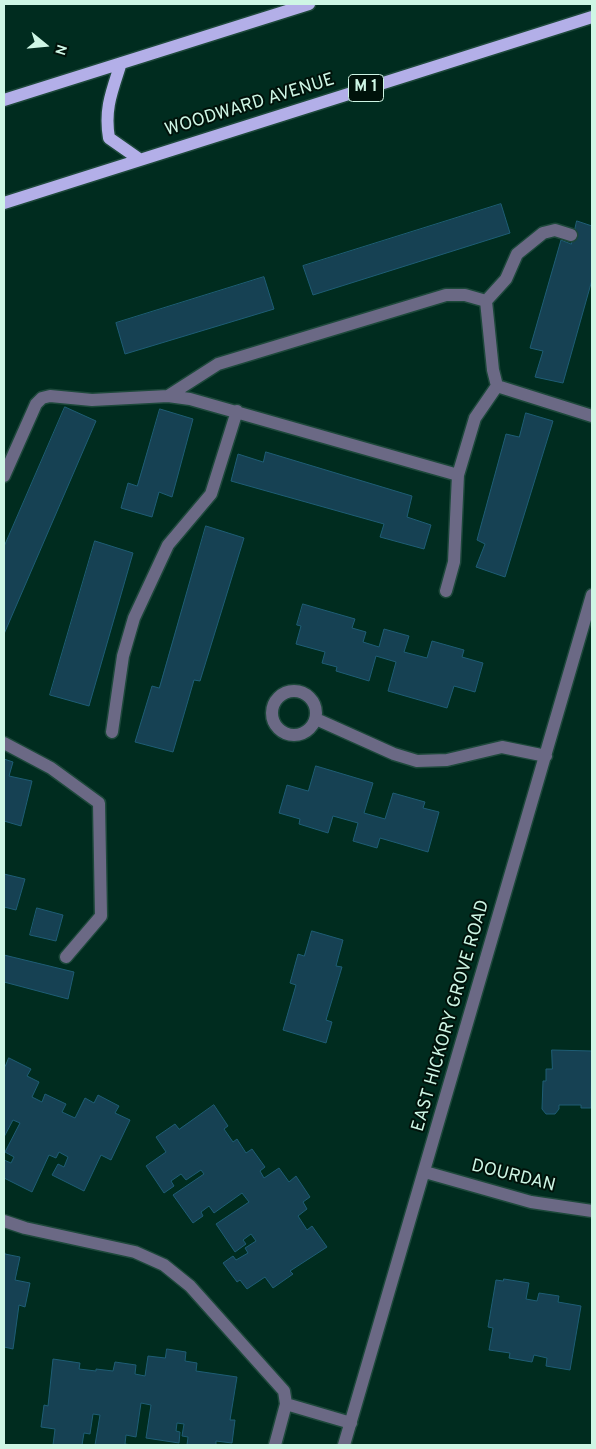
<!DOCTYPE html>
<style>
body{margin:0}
#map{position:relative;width:596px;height:1449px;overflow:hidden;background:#002c1f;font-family:Overpass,sans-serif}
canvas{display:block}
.frame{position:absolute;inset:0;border:5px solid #cef6e5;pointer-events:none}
.north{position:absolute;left:20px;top:20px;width:50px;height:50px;-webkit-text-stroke:4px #00120a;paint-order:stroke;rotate:107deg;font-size:14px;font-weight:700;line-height:20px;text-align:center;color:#cef6e5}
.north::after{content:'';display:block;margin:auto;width:18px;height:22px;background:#cef6e5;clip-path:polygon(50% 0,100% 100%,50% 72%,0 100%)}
</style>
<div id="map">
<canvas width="596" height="1449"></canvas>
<div class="frame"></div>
<div class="north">N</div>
</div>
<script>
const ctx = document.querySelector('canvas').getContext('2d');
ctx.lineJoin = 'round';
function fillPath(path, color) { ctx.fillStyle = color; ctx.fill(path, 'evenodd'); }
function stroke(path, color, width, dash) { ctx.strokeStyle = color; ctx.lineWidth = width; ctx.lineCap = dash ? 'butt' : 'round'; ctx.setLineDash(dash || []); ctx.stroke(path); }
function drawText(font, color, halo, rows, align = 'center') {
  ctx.font = font + ' Overpass,sans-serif'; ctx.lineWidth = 4; ctx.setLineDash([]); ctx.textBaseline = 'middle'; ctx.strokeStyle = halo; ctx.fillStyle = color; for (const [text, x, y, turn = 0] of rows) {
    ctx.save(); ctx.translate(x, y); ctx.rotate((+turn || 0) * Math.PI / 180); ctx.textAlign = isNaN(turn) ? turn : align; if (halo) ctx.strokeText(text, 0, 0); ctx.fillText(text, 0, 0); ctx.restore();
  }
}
const building = new Path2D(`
 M501 204 510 233 313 295 303 266Z
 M577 221 592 226V280L563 383 535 377 543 351 530 348 561 240 571 244Z
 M264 277 274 309 125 354 116 323Z
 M65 407 96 421 4 634V547Z
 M160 409 193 419 172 497 159 492 152 517 121 508 128 483 137 486Z
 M526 413 553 421 505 577 476 567 485 544 477 540 506 434 519 437Z
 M266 452 412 496 407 517 431 525 424 549 380 537 384 524 231 481 238 454 263 462Z
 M206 526 244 538 200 681 194 680 173 752 135 742 152 686 159 688Z
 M95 541 133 553 89 706 50 695Z
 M303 604 355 619 352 628 366 632 363 642 379 647 384 629 409 636 404 652 427 658 432 641 464 650 462 657 483 663 475 692 454 686 447 708 388 691 396 662 376 656 369 681 336 671 337 667 322 663 325 652 296 644 301 626 297 625Z
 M4 759 13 762 9 776 32 781 21 826 4 821Z
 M316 766 373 783 364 813 385 819 393 793 425 802 423 808 439 812 428 852 380 838 377 848 353 841 358 823 333 816 328 833 299 824 300 819 279 813 287 785 308 791Z
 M4 874 25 879 16 910 4 907Z
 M37 908 63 915 56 941 30 935Z
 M312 931 343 940 336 966 342 967 326 1020 332 1022 326 1043 283 1030 296 985 290 983 298 954 304 956Z
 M4 955 74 972 68 999 4 982Z
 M552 1050 592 1051 591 1108H581V1105H559V1109L555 1114H546L542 1109 543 1081H546V1069H552Z
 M9 1058 31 1069 27 1076 39 1082 32 1097 42 1102 45 1094 66 1104 62 1112 75 1118 85 1098 94 1103 98 1095 119 1106 115 1113 130 1120 111 1160 101 1155 84 1191 52 1175 58 1164 64 1167 68 1157 59 1152 56 1158 49 1155 32 1192 4 1178V1160L11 1163 14 1157 5 1152 20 1123 13 1120 4 1137V1065L5 1066Z
 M214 1105 228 1126 224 1129 233 1142 237 1139 246 1153 252 1149 265 1167 260 1171 264 1178 279 1168 289 1182 296 1176 310 1197 303 1202 307 1209 298 1216 307 1230 312 1226 327 1247 290 1271 293 1274 273 1288 265 1277 247 1289 240 1280 237 1282 223 1263 233 1256 236 1260 248 1253 245 1248 256 1241 251 1234 243 1240 246 1244 235 1252 216 1224 249 1202 242 1193 214 1213 209 1206 201 1212 203 1216 193 1223 173 1195 204 1174 201 1170 186 1180 181 1174 171 1181 174 1186 164 1193 146 1166 166 1152 156 1137 175 1124 179 1129Z
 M4 1250 5 1254 20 1257 15 1280 30 1283 25 1307 19 1305 13 1349 4 1347Z
 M504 1279 529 1283 526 1299 537 1301 539 1293 559 1296 558 1302 581 1306 570 1370 546 1366 547 1358 534 1355 532 1362 509 1358 510 1353 489 1350 493 1328 488 1327 496 1280 503 1281Z
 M167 1349 186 1352 185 1361 197 1363 196 1371 237 1377 230 1420H235L232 1443 216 1441V1445H187L188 1437 182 1436 184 1424 177 1423 176 1431 180 1432 179 1443 146 1438 151 1405 141 1403 136 1437 126 1435 125 1444 132 1445H95L100 1415 93 1414 90 1434 84 1433 82 1445H53L55 1429 41 1427 44 1405 48 1406 53 1359 80 1363 79 1369 96 1371V1369L113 1371 115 1362 136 1365 135 1374 145 1376 148 1356 165 1358Z`);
fillPath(building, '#164153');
stroke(building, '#1e5d75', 1);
const minor = new Path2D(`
 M486 301 506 279 517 254 543 233 555 230 571 235
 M168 396 218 364 446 295H465L486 301 493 370 497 386
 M4 476 36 404 42 398 50 396 92 400 168 396 190 399 458 475 475 418 497 386 592 416
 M446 591 454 562 458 475
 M272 713a22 22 0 1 1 44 0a22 22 0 1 1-44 0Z
 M316 719 394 754 417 761 447 760 502 747 546 756
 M112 732 123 656 134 618 168 545 211 494 237 411
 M4 743 51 768 99 803 101 916 66 957
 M425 1172 531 1202 592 1211
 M4 1221 25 1228 135 1252 164 1265 190 1286 284 1391 286 1404 275 1445
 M286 1404 351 1423
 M344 1445 592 595`);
const major = new Path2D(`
 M121 63C112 91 104 109 109 138L139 159
 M4 100 309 4
 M4 203 592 17`);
stroke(minor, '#1d483b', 15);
stroke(major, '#1d483b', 15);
stroke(minor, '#6b6985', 12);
stroke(major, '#b3afe8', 12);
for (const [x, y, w] of [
 [366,88,35]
]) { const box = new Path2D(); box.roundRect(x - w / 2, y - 13.5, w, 27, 4); ctx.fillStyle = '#00120a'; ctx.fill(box); stroke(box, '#cef6e5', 1); }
drawText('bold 16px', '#cef6e5', null, [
 ["M 1",366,88]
]);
drawText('18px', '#cef6e5', '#00120a', [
 ["WOODWARD AVENUE",250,106,-17],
 ["EAST HICKORY GROVE ROAD",452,1016,-74],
 ["DOURDAN",513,1177,14]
]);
</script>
